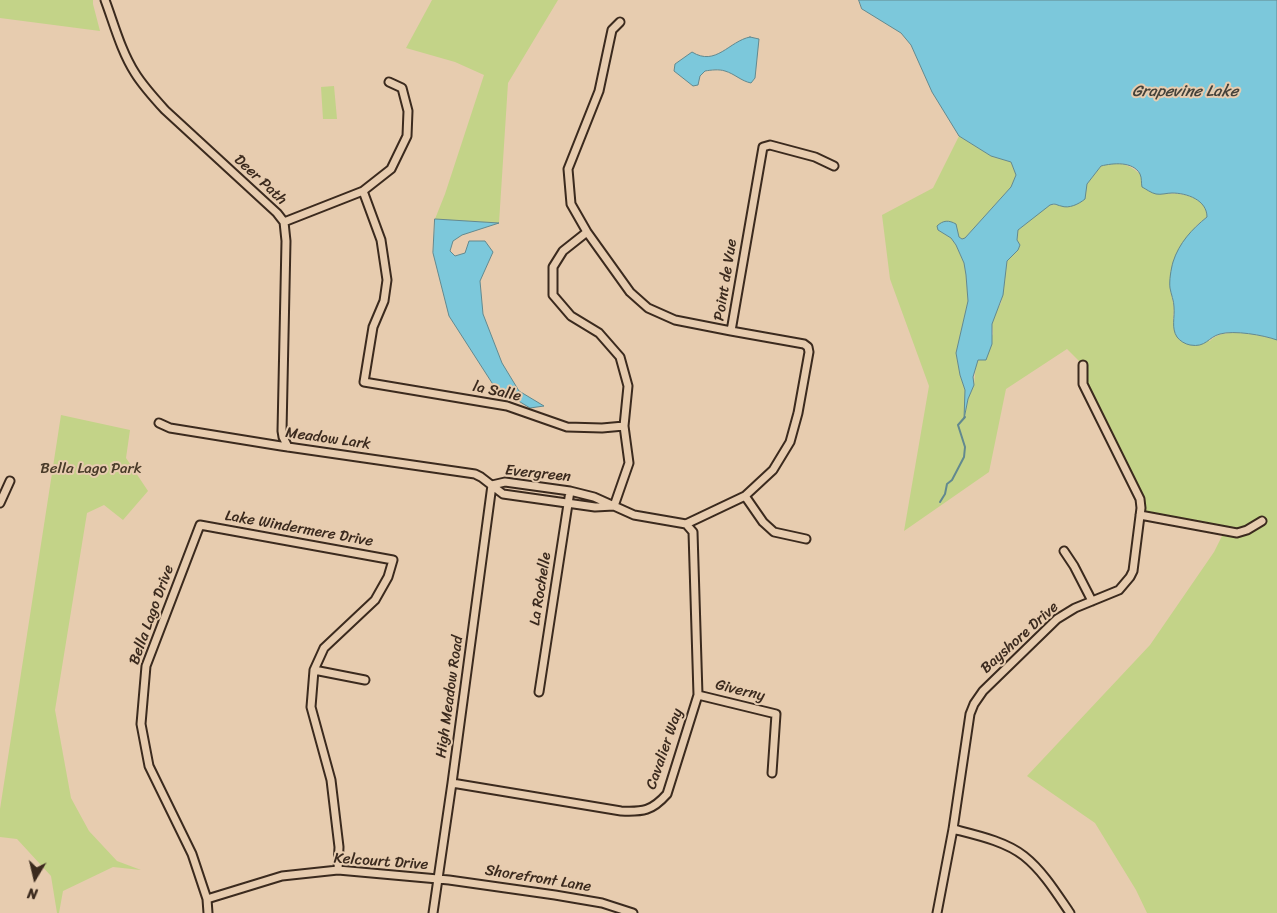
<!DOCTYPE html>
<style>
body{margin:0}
#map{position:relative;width:1277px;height:913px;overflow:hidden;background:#e7ccaf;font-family:Sriracha,sans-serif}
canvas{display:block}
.north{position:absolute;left:10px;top:853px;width:50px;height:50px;-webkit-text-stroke:4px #e7ccaf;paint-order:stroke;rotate:189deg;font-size:14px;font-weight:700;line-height:20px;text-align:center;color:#3b2a1e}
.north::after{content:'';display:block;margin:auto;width:18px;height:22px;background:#3b2a1e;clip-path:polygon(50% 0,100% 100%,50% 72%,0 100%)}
</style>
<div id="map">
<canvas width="1277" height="913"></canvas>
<div class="north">N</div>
</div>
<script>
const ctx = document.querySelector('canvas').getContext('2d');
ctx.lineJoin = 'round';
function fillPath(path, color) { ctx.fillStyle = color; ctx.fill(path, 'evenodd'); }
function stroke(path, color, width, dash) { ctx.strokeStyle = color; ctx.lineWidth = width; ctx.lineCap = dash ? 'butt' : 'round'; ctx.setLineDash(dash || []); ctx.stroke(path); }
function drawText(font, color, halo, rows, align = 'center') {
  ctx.font = font + ' Sriracha,sans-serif'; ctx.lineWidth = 4; ctx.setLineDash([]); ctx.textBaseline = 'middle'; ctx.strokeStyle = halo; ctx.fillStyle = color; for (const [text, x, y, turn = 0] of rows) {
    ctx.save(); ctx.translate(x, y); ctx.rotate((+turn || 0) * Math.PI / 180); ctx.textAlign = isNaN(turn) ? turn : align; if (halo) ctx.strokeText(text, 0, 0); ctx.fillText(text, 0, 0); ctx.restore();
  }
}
fillPath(new Path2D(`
 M0 0H93V4L100 31 0 18Z
 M432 0H558L508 83 499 223 435 219 445 194 484 75 455 62 406 48Z
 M334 86 337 119H323L321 87Z
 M959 136 991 156 1011 162 1016 175 1011 187 965 238 962 239 959 237 957 230H938L951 238 956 245 964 263 966 275 968 301 956 353 960 375 965 390V415L968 399 974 385 976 364 993 334 992 324 995 313 1001 303 1007 261 1018 250 1020 245 1017 240 1018 230 1041 211 1050 205 1060 204 1087 184 1101 166C1120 161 1128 163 1142 176 1149 183 1157 188 1165 194 1181 192 1207 197 1207 217L1197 225 1170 286 1174 308 1173 320 1210 341C1222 326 1261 335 1277 340V913H1147L1136 890 1095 823 1027 776 1150 645 1214 552 1224 532 1140 515 1141 508 1083 384V365L1067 349 1006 389 989 472 904 531 929 386 890 279 882 215 933 188Z
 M61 415 130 430 126 458 148 491 123 520 104 505 87 513 55 710 71 798 89 831 117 861 141 870 113 867 63 891 59 913H57L51 876 17 839 0 837V809Z`), '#c3d388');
const water = new Path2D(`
 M859 0H1277V340C1263 335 1234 330 1220 334 1208 337 1206 348 1190 345 1185 344 1180 341 1177 337 1171 328 1175 317 1174 307 1174 301 1171 294 1170 288 1169 281 1171 269 1173 262 1179 243 1192 229 1207 217 1207 200 1187 193 1172 193 1167 193 1161 195 1156 194 1151 193 1146 189 1142 187 1141 183 1142 178 1140 174 1133 161 1113 163 1101 166L1087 184 1085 199C1079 204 1069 209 1061 206 1056 205 1056 203 1050 205L1018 230 1017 240 1020 245 1018 250 1007 261 1003 295 992 324V344L986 360H978L973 377 974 385 968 399 964 419 965 390 960 375 956 353 968 301 966 275 964 263 956 245 951 238 938 230 937 226C943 220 949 220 956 224L959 237 962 239 965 238 1011 187 1016 175 1011 162 991 156 959 136 932 92 911 45 901 33 862 9Z
 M750 37 759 39 755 78 751 83C741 81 735 74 725 71 719 69 711 70 705 71L700 76 698 85 693 86 674 71 675 64 692 52C716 67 729 41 750 37Z
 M435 219 499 223 462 235 453 241 450 251 455 256 465 253 469 241H485L493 252 480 281 483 314 502 363 519 391 544 406 530 408 494 386 449 316 433 253Z`);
fillPath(water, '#7cc8db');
stroke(water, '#62898f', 1);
stroke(new Path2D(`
 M940 502 945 494 947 484 952 480 964 457 965 447 958 425 965 417`), '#62898f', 2);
const minor = new Path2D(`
 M105 0C114 24 121 51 135 73 143 86 154 98 165 110L277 213 284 222 286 241 282 431 283 437 288 447
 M620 22 612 30 599 91 568 169 571 204 587 232 630 292 648 308 675 320 731 331
 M363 191 381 240 387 280 384 301 373 327 364 382 507 406 567 427 602 428 624 426
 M284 222 363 191 391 169 407 136 408 111 402 88 389 82
 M587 232 563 251 553 267V295L571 316 599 333 620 357 628 386 624 426 629 463 614 506
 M159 423 170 428 281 446 475 474 481 477 503 494 595 507 614 506
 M492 485 505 482 570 491 594 497 634 515 686 524
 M745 496 763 522 774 532 806 539
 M0 503 10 481
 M1140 515 1237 533 1247 530 1262 521
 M686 524 745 496 773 470 790 442 798 413 809 352 808 347 804 344 731 331 763 147 770 145 815 157 834 166
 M1064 551 1074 566 1092 601
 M314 670 365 680
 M539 692 570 491
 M698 695 776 714 772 773
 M452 783 621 811C643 812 652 811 667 794L698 695 693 532 686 524
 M953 829C976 835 1005 841 1024 856 1043 871 1057 894 1070 913
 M207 899 282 876 338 870 449 880 555 895 602 903 633 913
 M208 913 207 899 192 854 149 766 141 724 146 666 200 525 393 560 388 577 375 600 324 648 314 670 311 707 331 780 339 847 338 870
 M433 913 452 783 492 485
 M937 913 953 829 970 714 974 704 983 691 1057 619 1075 608 1119 590 1130 577 1133 571 1141 508 1140 499 1083 384V365`);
stroke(minor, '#3b2a1e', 11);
stroke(minor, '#e7ccaf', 7);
drawText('15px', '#3b2a1e', '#e7ccaf', [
 ["Deer Path",260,180,43],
 ["Point de Vue",726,280,-81],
 ["la Salle",497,392,12],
 ["Meadow Lark",328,439,8],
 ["Evergreen",538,474,6],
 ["Lake Windermere Drive",299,529,10],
 ["La Rochelle",541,589,-81],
 ["Bella Lago Drive",152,615,-70],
 ["Bayshore Drive",1020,638,-42],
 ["Giverny",740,691,14],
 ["High Meadow Road",450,697,-82],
 ["Cavalier Way",665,749,-71],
 ["Kelcourt Drive",381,862,4],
 ["Shorefront Lane",538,879,9]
]);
drawText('15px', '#493b29', '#e7ccaf', [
 ["Bella Lago Park",91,469]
]);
drawText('italic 16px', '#45423a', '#e7ccaf', [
 ["Grapevine Lake",1185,92]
]);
</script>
